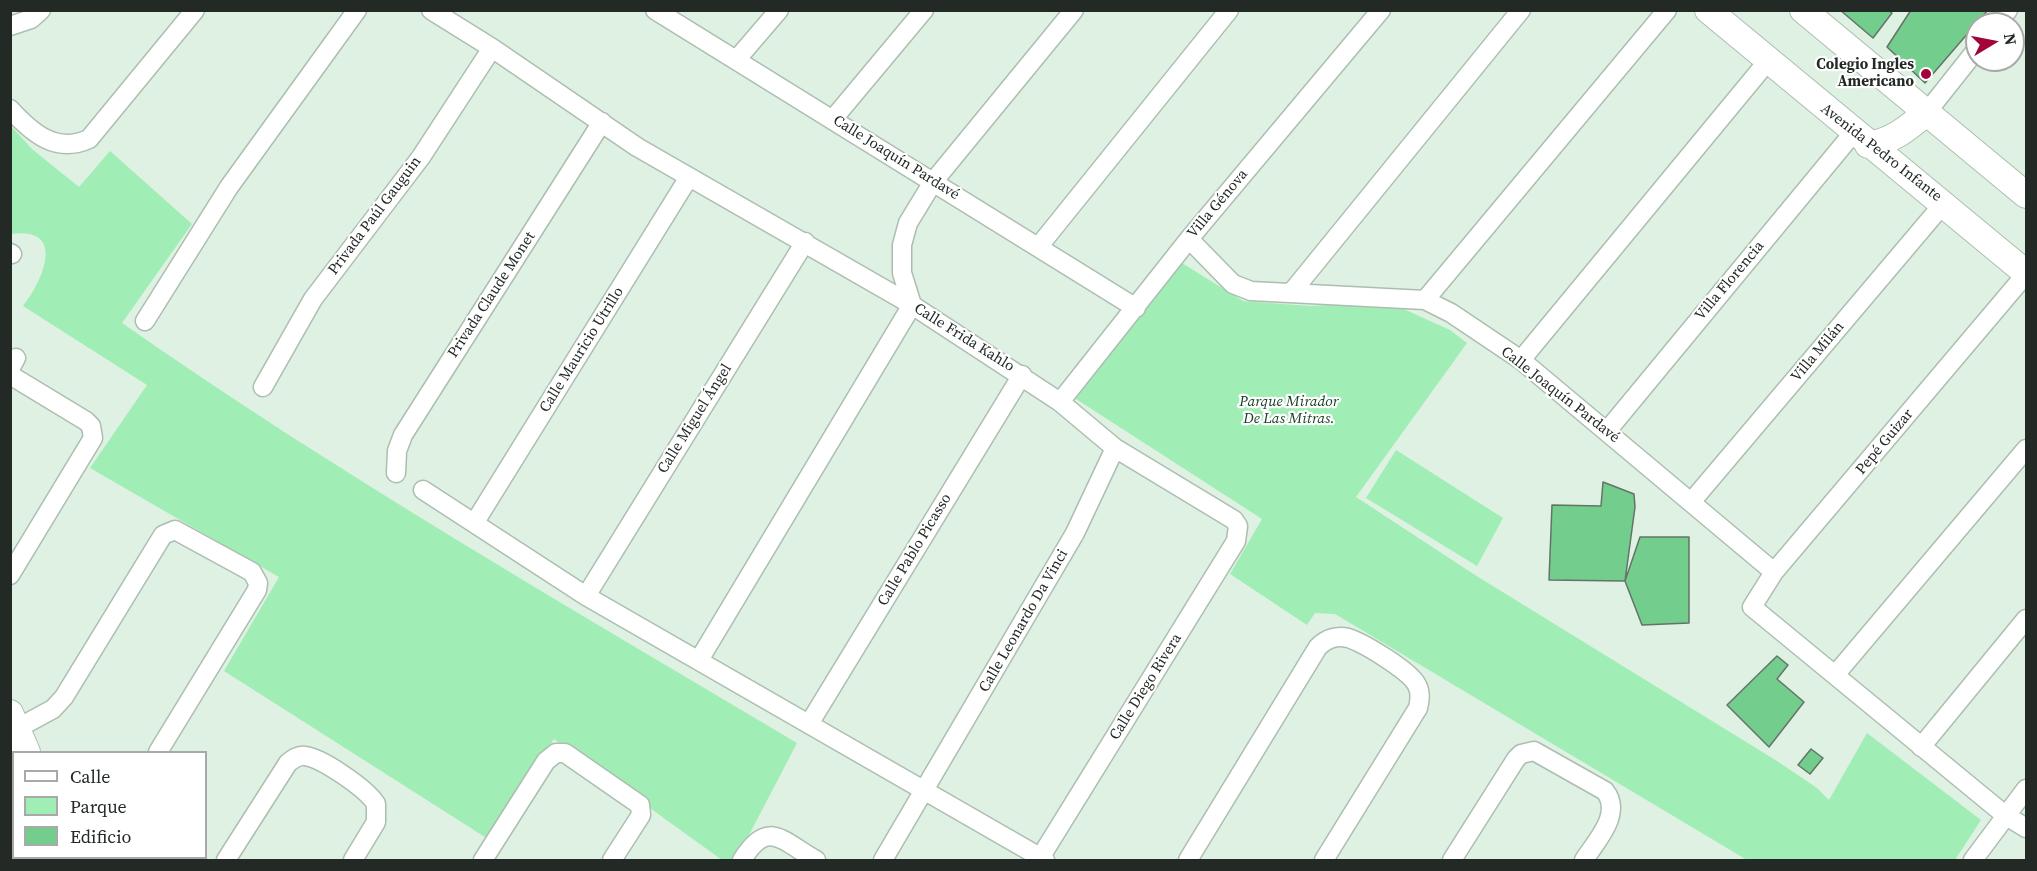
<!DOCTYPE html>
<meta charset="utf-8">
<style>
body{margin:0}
#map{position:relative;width:2037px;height:871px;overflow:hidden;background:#def1e2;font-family:"Source Serif 4",serif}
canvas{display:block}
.frame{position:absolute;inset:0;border:12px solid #232a25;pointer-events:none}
.legend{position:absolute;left:12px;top:751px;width:195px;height:108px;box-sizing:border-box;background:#fff;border:2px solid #a7aaa8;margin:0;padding:8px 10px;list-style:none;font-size:18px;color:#232a25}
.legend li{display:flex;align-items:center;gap:12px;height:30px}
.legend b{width:30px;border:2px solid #a7aaa8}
.north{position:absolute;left:1965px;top:12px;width:60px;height:60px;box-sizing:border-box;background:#fff;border:2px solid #a7aaa8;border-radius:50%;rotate:80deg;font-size:16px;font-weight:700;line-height:24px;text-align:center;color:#232a25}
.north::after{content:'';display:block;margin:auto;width:21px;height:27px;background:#a20338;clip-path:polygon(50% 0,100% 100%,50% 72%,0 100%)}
</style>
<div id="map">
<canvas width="2037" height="871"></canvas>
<div class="frame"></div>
<ul class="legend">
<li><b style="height:8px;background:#fff"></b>Calle</li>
<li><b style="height:16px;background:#a0eeb5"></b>Parque</li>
<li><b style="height:16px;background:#73cd8d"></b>Edificio</li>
</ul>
<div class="north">N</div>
</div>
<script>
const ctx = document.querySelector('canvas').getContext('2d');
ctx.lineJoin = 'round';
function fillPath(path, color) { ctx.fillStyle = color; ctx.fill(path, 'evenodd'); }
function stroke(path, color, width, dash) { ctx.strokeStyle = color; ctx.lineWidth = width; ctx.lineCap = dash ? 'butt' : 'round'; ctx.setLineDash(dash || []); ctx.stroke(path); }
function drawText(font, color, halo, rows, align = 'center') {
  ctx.font = font + ' "Source Serif 4",serif'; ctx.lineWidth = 4.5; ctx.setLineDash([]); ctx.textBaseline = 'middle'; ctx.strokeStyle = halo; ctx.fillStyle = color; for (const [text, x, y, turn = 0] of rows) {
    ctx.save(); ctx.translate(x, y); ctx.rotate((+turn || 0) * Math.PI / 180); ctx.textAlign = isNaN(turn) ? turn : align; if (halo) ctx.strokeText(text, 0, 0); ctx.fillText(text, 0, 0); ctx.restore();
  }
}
fillPath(new Path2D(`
 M10 125 32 149 79 187 110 151 192 224 122 323C339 475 569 607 797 743L736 860H722L554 739 488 839 224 671 279 577 90 468 147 385 23 306C43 281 67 226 11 234Z
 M1182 263 1243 301 1310 306 1388 302 1450 330 1467 343 1356 497 1475 575 1777 761 1817 788 1829 800 1867 733 1981 820 1955 860H1747L1335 614 1315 613 1307 625 1230 574 1262 519 1073 397Z
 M1396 450 1503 518 1477 566 1366 498Z`), '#a0eeb5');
const building = new Path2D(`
 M1840 10H1888L1892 13 1873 38Z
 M1911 10H1988L1925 83 1887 47Z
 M1603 482 1634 494 1635 507 1625 581 1549 580 1552 505 1601 506Z
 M1640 537H1689V623L1642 625 1625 581Z
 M1777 656 1788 665 1777 679 1804 702 1769 747 1727 705Z
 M1811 749 1823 758 1810 774 1798 765Z`);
fillPath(building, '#73cd8d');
stroke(building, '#637467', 1.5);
const street = new Path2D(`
 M431 10 492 48 637 147 912 305 1060 402 1115 448 1234 520 1238 526 1236 541 1040 858
 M655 10 1136 308
 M1997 24 2008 10
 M10 26 31 19 41 10
 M737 59 779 10
 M10 109C32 133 56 154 89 139L195 10
 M1927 112 1977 49
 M833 119 924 10
 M1189 239 1233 284 1251 291 1425 300 1451 313 1521 360 1774 572
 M1039 246 1229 10
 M10 253 12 254
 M2026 274 1774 572 1752 607 2005 815 2026 828
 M1291 293 1521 10
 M1425 300 1667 10
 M145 321 229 187 357 10
 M1521 360 1767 62
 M10 369 16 358
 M10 375 86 421 91 426 93 438 10 575
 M263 387 313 299 421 157 492 48
 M1060 402 1189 239 1381 10
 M1607 431 1854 132
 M396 473 397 451 403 435 602 122
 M423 490 586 596 1045 860
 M1692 501 1944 203
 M475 522 689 177
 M586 596 805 242
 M699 660 912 305 902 273V245L908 223 933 182 1074 10
 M1835 675 2026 449
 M809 724 1022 375
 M18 728 53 709 64 697 163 535 175 530 252 572 258 583 257 590 158 752
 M1921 747 2026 619
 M195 858 197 860
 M226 860 288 763C293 759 298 755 305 756 322 758 367 789 376 804V822L353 860
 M483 860 546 761 556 753H565L640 805 641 815 612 860
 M742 860C768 818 782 841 816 860
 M883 860 1075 533 1115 448
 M1188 860 1318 647C1326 639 1337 635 1348 638 1364 643 1410 671 1417 685 1421 693 1420 700 1418 708L1324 860
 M1452 860 1516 759 1521 754 1534 751 1605 791C1623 814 1596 841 1584 860
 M1973 860 2026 789`);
const secondary = new Path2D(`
 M1708 10 2026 273
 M1803 10 2026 195
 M1868 145C1893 141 1908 128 1927 112
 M10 713 27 752
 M63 858 64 860`);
stroke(street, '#acbeb0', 21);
stroke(secondary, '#acbeb0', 28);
stroke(street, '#fff', 18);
stroke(secondary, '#fff', 26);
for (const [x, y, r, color] of [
 [1926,74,6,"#a20338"]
]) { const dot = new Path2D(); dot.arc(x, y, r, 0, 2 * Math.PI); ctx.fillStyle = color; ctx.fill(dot); stroke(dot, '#fff', 2); }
drawText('bold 15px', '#232a25', '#fff', [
 ["Colegio Ingles",1914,65],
 ["Americano",1914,82]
], 'right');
drawText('15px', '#232a25', '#fff', [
 ["Avenida Pedro Infante",1881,153,38],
 ["Calle Joaquín Pardavé",896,158,32],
 ["Villa Génova",1218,204,-50],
 ["Privada Paúl Gauguin",375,216,-53],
 ["Villa Florencia",1730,281,-50],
 ["Privada Claude Monet",492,295,-57],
 ["Calle Frida Kahlo",964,338,32],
 ["Calle Mauricio Utrillo",582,350,-58],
 ["Villa Milán",1818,352,-50],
 ["Calle Joaquín Pardavé",1560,395,38],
 ["Calle Miguel Ángel",695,419,-58],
 ["Pepé Guizar",1885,442,-50],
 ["Calle Pablo Picasso",915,550,-59],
 ["Calle Leonardo Da Vinci",1024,621,-60],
 ["Calle Diego Rivera",1146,687,-58]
]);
drawText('italic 15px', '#163c22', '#fff', [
 ["Parque Mirador",1289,402],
 ["De Las Mitras.",1289,419]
]);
</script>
